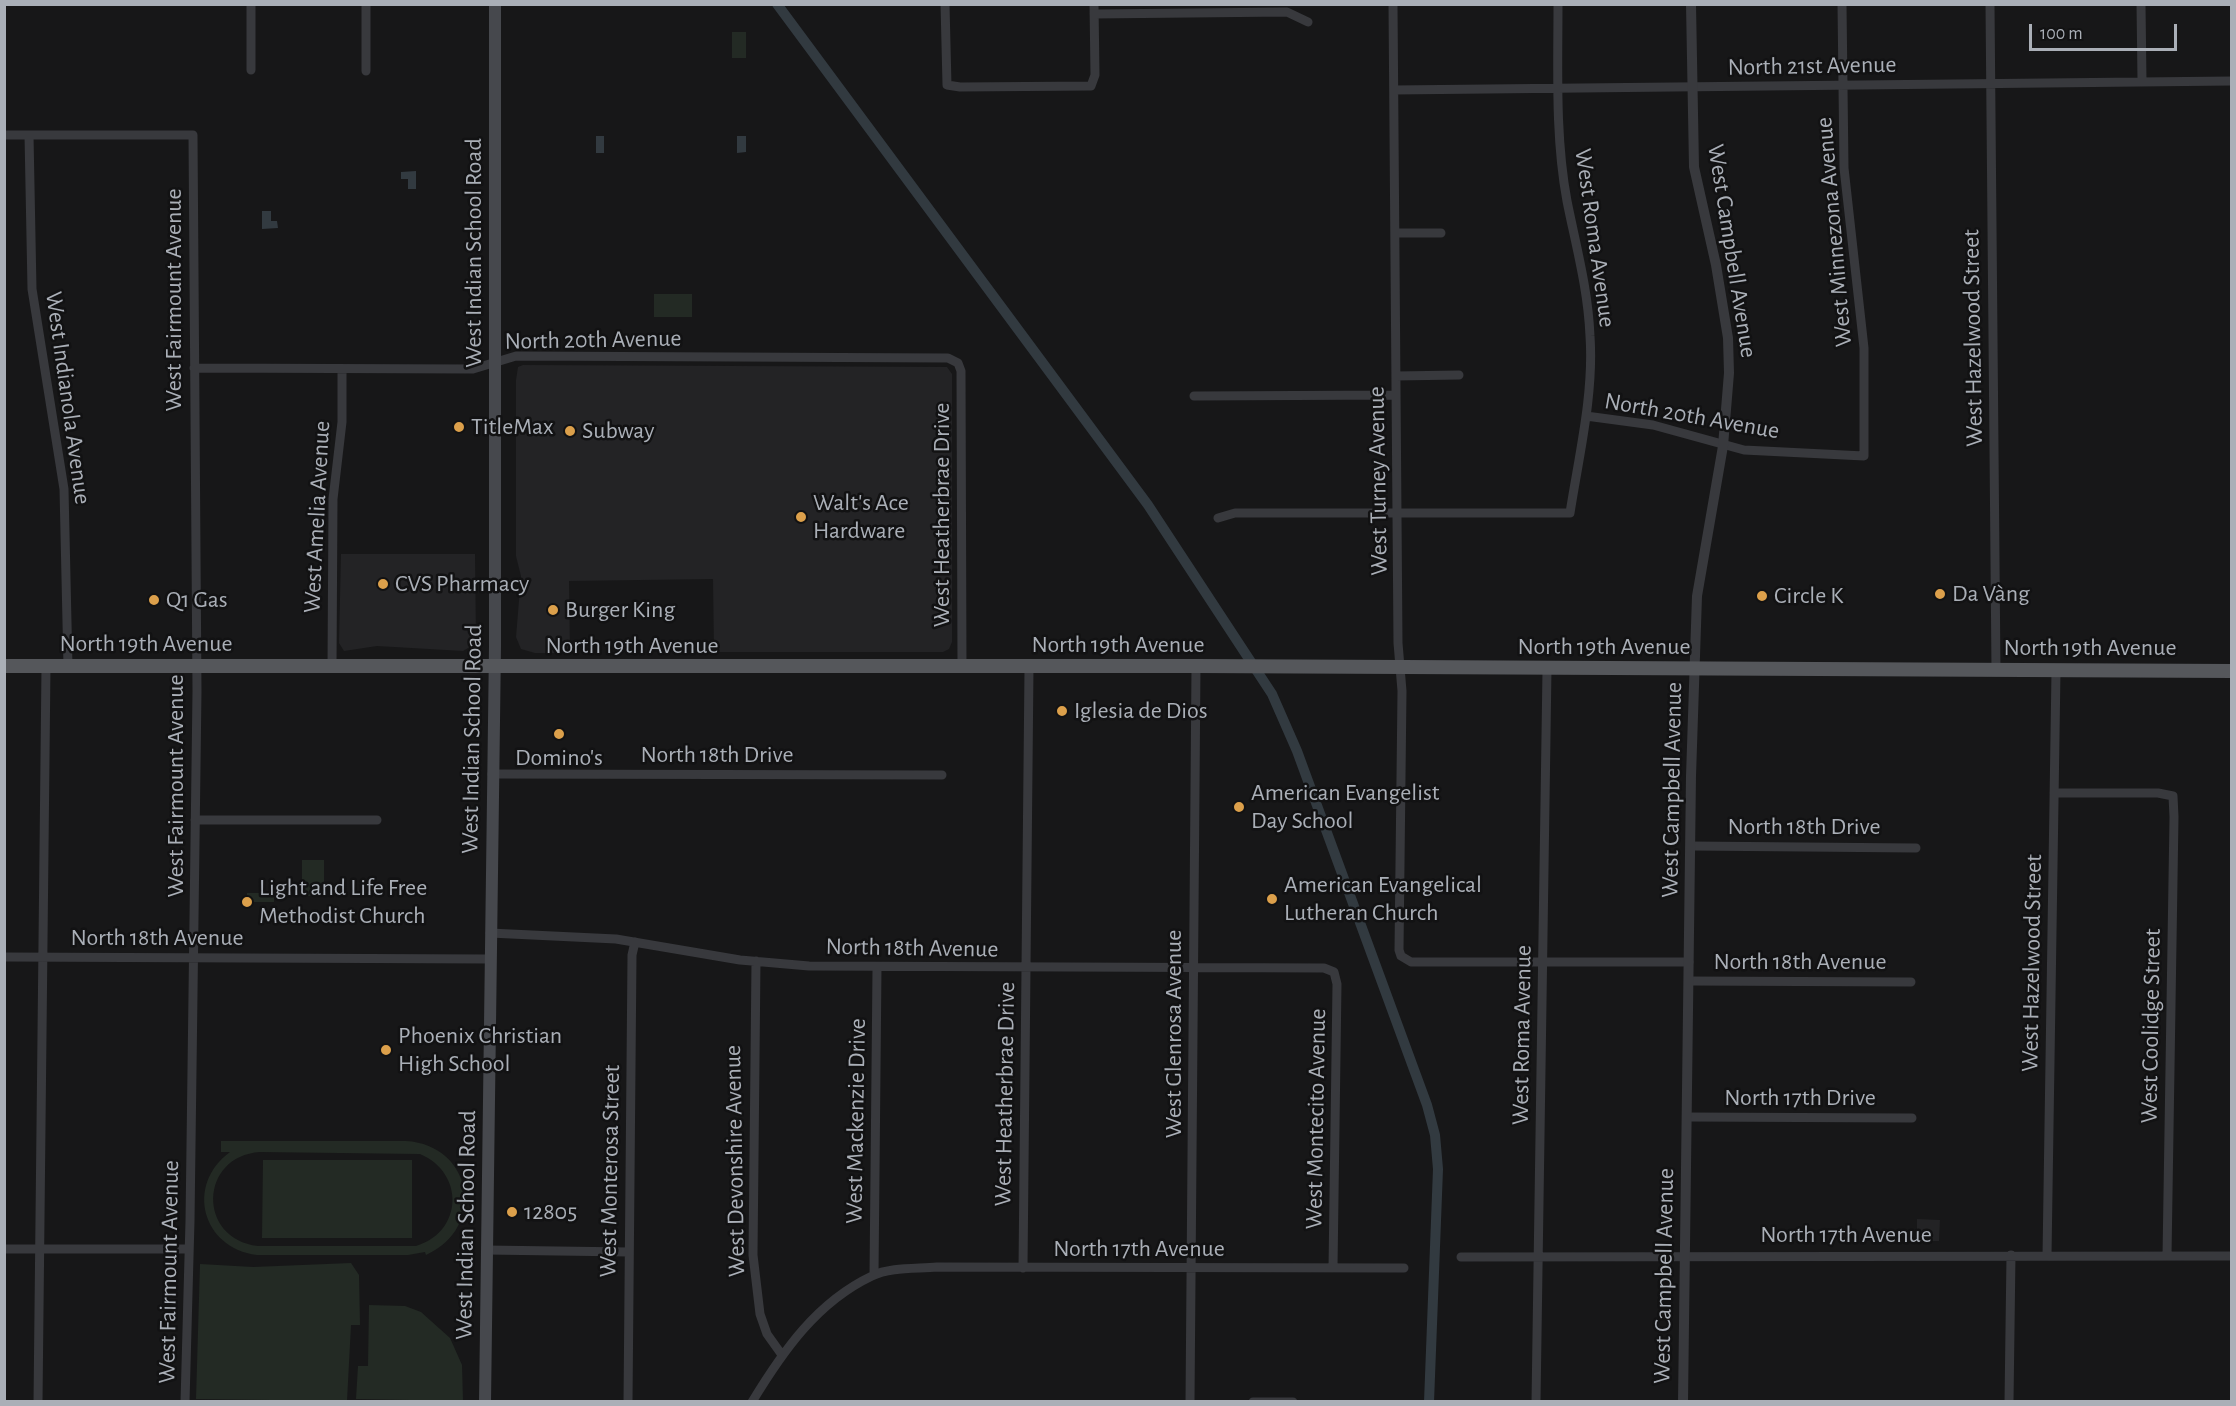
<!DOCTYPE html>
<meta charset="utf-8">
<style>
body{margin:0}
#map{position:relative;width:2236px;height:1406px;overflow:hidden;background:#171718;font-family:"Alegreya Sans",sans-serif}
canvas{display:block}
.frame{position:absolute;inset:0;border:6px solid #aaafb7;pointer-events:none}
.scale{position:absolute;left:2029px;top:24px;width:148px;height:27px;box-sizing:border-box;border:3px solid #aaafb7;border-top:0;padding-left:8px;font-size:18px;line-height:21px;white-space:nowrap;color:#aaafb7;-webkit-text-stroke:4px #121213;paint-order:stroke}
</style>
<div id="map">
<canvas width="2236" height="1406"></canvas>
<div class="frame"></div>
<div class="scale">100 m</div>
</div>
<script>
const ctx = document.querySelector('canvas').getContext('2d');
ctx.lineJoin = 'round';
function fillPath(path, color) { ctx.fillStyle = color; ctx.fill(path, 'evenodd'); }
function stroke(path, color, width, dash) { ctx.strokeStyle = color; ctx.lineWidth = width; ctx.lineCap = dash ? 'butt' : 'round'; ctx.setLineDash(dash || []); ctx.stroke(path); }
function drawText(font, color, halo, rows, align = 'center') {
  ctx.font = font + ' "Alegreya Sans",sans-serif'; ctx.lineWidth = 5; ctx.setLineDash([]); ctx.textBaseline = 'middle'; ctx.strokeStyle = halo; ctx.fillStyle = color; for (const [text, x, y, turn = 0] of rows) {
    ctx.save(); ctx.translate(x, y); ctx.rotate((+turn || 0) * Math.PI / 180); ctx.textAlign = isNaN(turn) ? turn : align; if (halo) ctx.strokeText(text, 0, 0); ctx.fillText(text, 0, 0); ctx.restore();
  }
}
fillPath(new Path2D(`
 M523 365 947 367 952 374V642L949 649 943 652H714L713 579 569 581 570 653H535L521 649 516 637 521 576 516 556V380L518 367Z
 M341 554H475L476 639 473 645 463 651 377 646 344 651 339 643Z
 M1917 1219 1940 1220 1939 1241H1917Z`), '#232325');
fillPath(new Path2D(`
 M732 32H746V58H732Z
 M654 294H692V317H654Z
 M302 860H324V896H302Z
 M247 893H274V902H247Z
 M221 1141H406C473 1145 487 1228 426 1255L425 1252 408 1255H257C202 1248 185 1185 230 1152H221ZM260 1152 420 1154C465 1173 463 1232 416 1246H258C197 1239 199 1156 260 1152Z
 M263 1160H412V1238H262Z
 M351 1263 359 1275 360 1325H351L347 1401 196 1399 200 1264 253 1267Z
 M369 1305 405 1306 421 1312 450 1338 462 1365 463 1401 356 1399 358 1366H368Z`), '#232a24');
fillPath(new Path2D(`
 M596 136H604V153H596Z
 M737 136H746V152L737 153Z
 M416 171V189H408V179H401V172Z
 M262 211H271V221H277L278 228 262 229Z`), '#323a40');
stroke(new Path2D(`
 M777 4 1148 505 1272 694 1297 751 1427 1105 1435 1135 1438 1169 1429 1402`), '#323a40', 10);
stroke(new Path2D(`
 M251 4V70
 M366 4V71
 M945 4 947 85 960 87 1091 86 1095 75 1094 4
 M1393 4 1398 643 1402 691 1399 950 1401 956 1411 962H1689
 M1990 4 1996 671
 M2141 4 2142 81
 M1094 14 1287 12 1308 22
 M1394 90 2232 81
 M4 135H193L197 691 190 1221 185 1402
 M29 135 32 289 64 489 68 667
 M1396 233H1441
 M194 368 473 369 516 356 948 358 958 363 961 371 962 668
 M1396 376 1459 375
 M1194 396 1396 395
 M1586 416 1653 425 1744 450 1864 456V348L1844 168 1842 4
 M1218 518 1235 513H1570C1579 455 1594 394 1590 336 1588 289 1576 246 1567 201 1555 137 1558 69 1558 4
 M332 667 333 499 342 422V369
 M492 774 942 775
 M2054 793H2158L2173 796 2174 817 2167 1256
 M195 820H377
 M1691 846 1916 848
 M490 933 616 939 740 960 809 966 1324 968 1334 972 1337 984 1333 1268
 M4 957 490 959
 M756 961 753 1255 760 1314 767 1334 782 1355
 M1689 981 1911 982
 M1687 1117 1912 1118
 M4 1249H189
 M486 1250 629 1252
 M2047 1256 2056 671
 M1461 1257 2232 1256
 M1023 1268 1029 668
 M874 1275 877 968
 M38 1402 46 666
 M628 1402 632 955 635 942
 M752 1402C783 1351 817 1302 872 1276 890 1267 917 1269 937 1267L1404 1268
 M1190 1402 1196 666
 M1253 1402H1293
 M1536 1402 1547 669
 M2009 1402 2011 1255`), '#38393d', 9);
stroke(new Path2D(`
 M1683 1402 1691 776 1697 596 1723 446 1729 373 1728 338 1716 265 1694 167 1691 4`), '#38393d', 10);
stroke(new Path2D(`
 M485 1402 495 646V4`), '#46484d', 12);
stroke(new Path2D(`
 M4 666H1196L2232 671`), '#55575b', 14);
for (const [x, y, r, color] of [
 [459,427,6,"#dca04b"],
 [570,431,6,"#dca04b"],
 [801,517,6,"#dca04b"],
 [383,584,6,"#dca04b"],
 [1940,594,6,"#dca04b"],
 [1762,596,6,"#dca04b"],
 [154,600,6,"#dca04b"],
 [553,610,6,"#dca04b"],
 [1062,711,6,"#dca04b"],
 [559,734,6,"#dca04b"],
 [1239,807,6,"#dca04b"],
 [1272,899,6,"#dca04b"],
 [247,902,6,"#dca04b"],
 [386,1050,6,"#dca04b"],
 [512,1212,6,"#dca04b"]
]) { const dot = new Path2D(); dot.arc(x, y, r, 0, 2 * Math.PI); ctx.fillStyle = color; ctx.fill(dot); stroke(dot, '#121213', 2); }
drawText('24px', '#aaafb7', '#121213', [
 ["North 21st Avenue",1812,66,-1],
 ["West Minnezona Avenue",1834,232,-95],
 ["West Roma Avenue",1595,238,82],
 ["West Campbell Avenue",1732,251,81],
 ["West Indian School Road",474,253,-90],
 ["West Fairmount Avenue",174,300,-90],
 ["West Hazelwood Street",1973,338,-91],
 ["North 20th Avenue",593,340,-1],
 ["West Indianola Avenue",68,398,82],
 ["North 20th Avenue",1692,416,10],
 ["West Turney Avenue",1378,481,-91],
 ["West Heatherbrae Drive",942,515,-90],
 ["West Amelia Avenue",317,517,-87],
 ["North 19th Avenue",146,644],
 ["North 19th Avenue",1118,645],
 ["North 19th Avenue",632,646],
 ["North 19th Avenue",1604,647],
 ["North 19th Avenue",2090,648],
 ["West Indian School Road",472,739,-89],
 ["North 18th Drive",717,755],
 ["West Fairmount Avenue",176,786,-90],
 ["West Campbell Avenue",1672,790,-89],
 ["North 18th Drive",1804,827],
 ["North 18th Avenue",157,938],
 ["North 18th Avenue",912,948,1],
 ["North 18th Avenue",1800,962],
 ["West Hazelwood Street",2032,963,-89],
 ["West Coolidge Street",2151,1026,-89],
 ["West Glenrosa Avenue",1174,1034,-90],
 ["West Roma Avenue",1522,1035,-89],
 ["West Heatherbrae Drive",1005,1094,-89],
 ["North 17th Drive",1800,1098],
 ["West Montecito Avenue",1316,1119,-89],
 ["West Mackenzie Drive",856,1121,-89],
 ["West Devonshire Avenue",735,1161,-91],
 ["West Monterosa Street",610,1171,-89],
 ["West Indian School Road",466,1225,-89],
 ["North 17th Avenue",1846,1235],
 ["North 17th Avenue",1139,1249],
 ["West Fairmount Avenue",169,1272,-89],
 ["West Campbell Avenue",1664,1276,-89]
]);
drawText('24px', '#aaafb7', '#121213', [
 ["TitleMax",471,427],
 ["Subway",582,431],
 ["Walt's Ace",813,503],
 ["Hardware",813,531],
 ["CVS Pharmacy",395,584],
 ["Da Vàng",1952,594],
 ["Circle K",1774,596],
 ["Q1 Gas",166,600],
 ["Burger King",565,610],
 ["Iglesia de Dios",1074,711],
 ["Domino's",559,758,"center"],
 ["American Evangelist",1251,793],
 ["Day School",1251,821],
 ["American Evangelical",1284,885],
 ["Lutheran Church",1284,913],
 ["Light and Life Free",259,888],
 ["Methodist Church",259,916],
 ["Phoenix Christian",398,1036],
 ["High School",398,1064],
 ["12805",524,1212]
], 'left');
</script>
